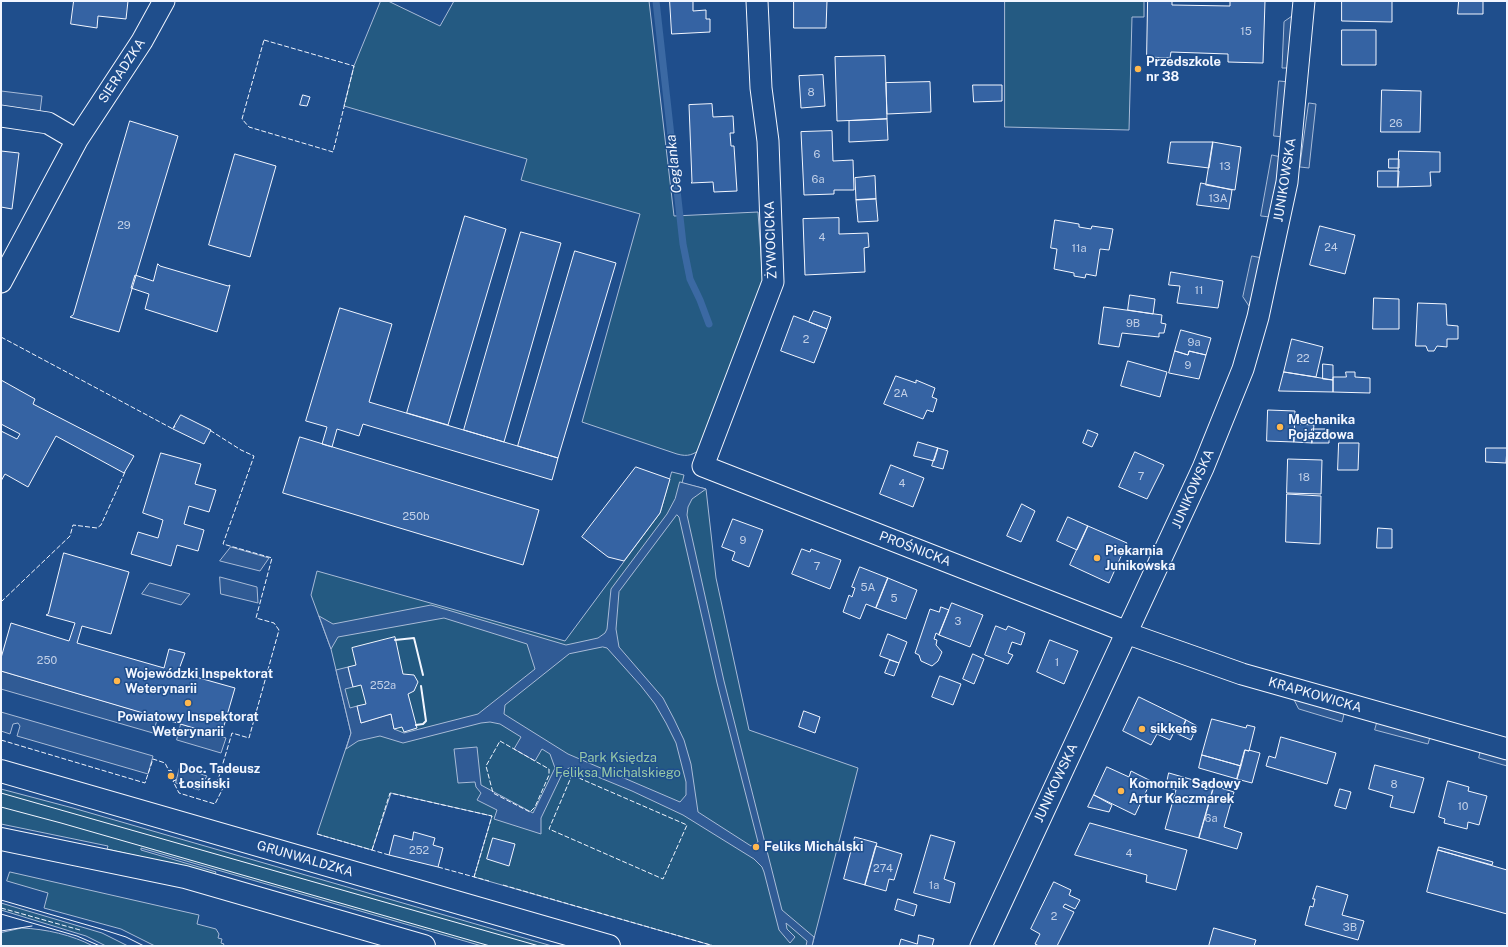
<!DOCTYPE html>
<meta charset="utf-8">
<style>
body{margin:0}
#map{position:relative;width:1508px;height:947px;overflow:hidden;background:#1f4e8c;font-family:"Public Sans",sans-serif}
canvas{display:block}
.frame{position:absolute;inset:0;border:2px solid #f2f6ff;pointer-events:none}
</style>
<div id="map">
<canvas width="1508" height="947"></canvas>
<div class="frame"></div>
</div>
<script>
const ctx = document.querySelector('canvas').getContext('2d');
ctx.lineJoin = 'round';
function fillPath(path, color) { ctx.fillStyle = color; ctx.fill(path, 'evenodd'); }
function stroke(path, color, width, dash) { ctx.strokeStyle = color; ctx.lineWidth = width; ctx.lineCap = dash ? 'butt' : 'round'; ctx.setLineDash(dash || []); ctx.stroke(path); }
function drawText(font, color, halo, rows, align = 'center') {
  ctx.font = font + ' "Public Sans",sans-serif'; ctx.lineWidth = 3; ctx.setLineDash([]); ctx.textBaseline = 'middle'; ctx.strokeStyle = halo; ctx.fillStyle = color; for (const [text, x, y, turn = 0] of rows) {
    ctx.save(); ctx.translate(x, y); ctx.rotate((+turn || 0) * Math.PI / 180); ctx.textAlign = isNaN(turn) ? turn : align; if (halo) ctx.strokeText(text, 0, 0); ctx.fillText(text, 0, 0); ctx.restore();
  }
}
const green = new Path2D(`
 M381 1H388L440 26 454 1H649L674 216 758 212 763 284 702 448C693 455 688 457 677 454L582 422 640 214 521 180 527 159 344 106 354 66Z
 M1005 1H1144V17H1132L1129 130 1005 127Z
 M672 472 684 475 682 483 706 489 716 578 749 730 858 768 812 946H714L474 877 492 816 391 793 372 850 317 834 351 733 331 649 311 595 317 571 565 641 660 513Z
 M1 789 73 808 552 946H482L141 848V850L216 872 215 874 107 849 108 846 1 824Z
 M10 872 199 915 197 924 216 929 219 934 218 938 222 939 221 943 224 944 223 946H155L121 929 44 908 48 893 7 881Z
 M1 903 102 933 128 946H106L86 936 1 910Z
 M22 928C46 929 72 935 93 946H1V933Z`);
fillPath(green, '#245a82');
stroke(green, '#a8bbd7', 1);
const parking = new Path2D(`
 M1294 15 1290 68H1282L1284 22Z
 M1279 81 1290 82 1284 137 1274 136Z
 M1 91 42 96 40 112 1 106Z
 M1309 103 1316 104 1309 168 1300 167Z
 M1272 155 1281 157 1270 217 1261 216Z
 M1252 256 1262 258 1249 306 1243 297Z
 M680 482 706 489 692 499 688 507 687 515 724 681 782 910 814 937 812 946H806L807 941 786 923 787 929 795 937 790 943 779 930 764 872 762 867 754 859 683 815 632 791 581 770 578 777 572 775 575 768 572 766 563 772 541 818V834L494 819 497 810 477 800 481 793 476 787 475 782 458 783 454 749 477 747 481 785 533 813 555 768 550 754 542 749 535 761 514 749 521 737 500 724 490 722 481 723 403 743 380 736 358 741 346 749 351 733 336 670 348 667 353 687 345 689 350 708 357 706 361 723 391 714 394 729 404 733 478 714 535 669 527 644 444 618 338 637 331 649 319 616 333 624 431 605 566 645 598 638 605 633 607 629 611 589 667 514 675 499ZM677 515 679 517 717 683 758 842 751 846 698 812 691 764 684 740 674 719 663 698 619 647 616 629 619 592ZM603 647 607 648 641 686 655 704 666 723 676 743 686 782V795L680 802 568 754 504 714 505 705 569 654Z
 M231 547 269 558 260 571 220 561Z
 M220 577 257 587 258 603 221 594Z
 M150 583 190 594 181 605 142 594Z
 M1 671 158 717 153 733 1 689Z
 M1294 699 1344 714 1342 722 1299 709Z
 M1 712 153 756 148 774 17 736 20 726 18 723 13 724 10 734 1 731Z
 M1377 723 1430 737 1428 744 1375 730Z
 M181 724 226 738 221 753 177 740Z
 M1481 750 1507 758V766L1479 758Z
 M180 767 207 776 199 790 176 783Z`);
fillPath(parking, '#305b95');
stroke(parking, '#a8bbd7', 1);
stroke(new Path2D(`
 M656 1 683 244 690 279 700 300 709 324`), '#3b69a3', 7);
const building = new Path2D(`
 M74 1H128L126 19 98 16 97 28 71 24Z
 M670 1H693V11L706 10V19H710V32L672 34Z
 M794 1H827L826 28H794Z
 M1148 1H1172V5L1230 6V1H1265L1263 63 1228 62V54L1171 52 1170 58 1147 57Z
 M1342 1H1392V22L1342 21Z
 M1459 1H1483V14H1458Z
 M1342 30H1376V65H1342Z
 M885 56 887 119 837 121 835 57Z
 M823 75 825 106 801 108 799 76Z
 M930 82 931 112 887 114 886 83Z
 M973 85H1002V101L974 102Z
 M1382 90 1421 91 1420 132H1381Z
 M303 95 310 97 307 106 300 105Z
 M712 104 713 117 733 116 734 133H730L731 146H734L737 191 714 192 713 182 691 183 692 182 689 105Z
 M887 119 888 140 849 142V121Z
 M130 121 178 136 119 332 70 317 73 315Z
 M832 131 833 161 853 160 854 190H834V194L804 195 801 132Z
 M1171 142H1213L1209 168 1168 163Z
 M1213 142 1241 147 1235 190 1206 185Z
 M1 151 19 153 12 209 1 207Z
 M1399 151 1440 152V172H1430L1431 186 1398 187Z
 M235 154 276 166 250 257 209 245Z
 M1389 159H1399V168H1389Z
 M1378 171H1399L1398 187H1378Z
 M875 176 876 199 856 200 855 178Z
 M1201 183 1232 190 1229 209 1197 205Z
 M876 199 878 221 858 222 856 200Z
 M465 216 506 229 448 425 407 413Z
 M839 218V234L868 233 869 247 864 248 865 272 805 275 803 219Z
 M1055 220 1079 224V227L1091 229 1092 226 1113 229 1109 250 1100 249 1096 276 1086 274 1085 278 1074 276V273L1054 269 1057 249 1051 248Z
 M1320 226 1355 235 1345 274 1310 265Z
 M521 232 561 243 504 442 464 430Z
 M575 251 616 263 558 458 518 446Z
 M158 264 160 266 228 286 230 285 217 332 145 309 149 294 131 288 135 275 153 281Z
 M1171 272 1223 281 1218 308 1177 303 1180 286 1169 285Z
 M1130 295 1155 299 1153 314 1128 310Z
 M1374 298 1399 299V329H1373Z
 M1418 303 1446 304 1447 325 1458 326V339H1447V347L1437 346 1434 351H1428L1426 346H1416Z
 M1104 307 1162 315 1161 323 1166 324 1164 333H1159V337L1122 333 1119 347 1099 344Z
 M340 308 392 324 369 402 558 458 552 480 363 424 359 436 337 429 332 447 322 444 327 427 306 421Z
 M814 311 831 317 827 329 809 322Z
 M794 316 827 329 814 363 781 351Z
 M1181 330 1211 338 1206 355 1189 351 1188 355 1175 351Z
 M1292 339 1323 347 1316 377 1284 372Z
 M1175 351 1188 355 1189 351 1206 355 1199 379 1169 373Z
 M1128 361 1167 372 1160 397 1121 386Z
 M1323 364 1333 365V380L1323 379Z
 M1284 372 1333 380V392L1279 391Z
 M1346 372H1355V377L1370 378V393L1333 392V377H1346Z
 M896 376 916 383V380L935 388 932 397 937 399 933 412 927 410 923 419 884 404Z
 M1 380 35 399 33 404 134 456 124 473 56 436 28 487 5 474 1 481V431L17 439 20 434 1 424Z
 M1268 410 1295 411 1294 442 1267 441Z
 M181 415 211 430 204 444 173 429Z
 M1295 424 1314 425 1312 443 1294 442Z
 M1312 429H1329V443H1312Z
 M1088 430 1098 434 1092 447 1083 443Z
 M300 437 539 510 523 565 283 493Z
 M918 442 938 448 934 461 914 456Z
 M1339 443H1359L1358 470H1338Z
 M938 448 948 451 943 469 932 466Z
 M1486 448H1507L1506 463 1486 462Z
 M1135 452 1164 465 1147 499 1119 487Z
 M161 453 201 464 195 484 216 490 209 512 189 506 184 524 204 530 198 551 177 545 171 566 131 554 138 532 158 538 163 520 143 513Z
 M1288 459 1322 460 1321 494 1287 493Z
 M891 465 924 478 913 507 880 494Z
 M636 467 670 479 660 513 624 561 608 557 582 537Z
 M1287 494 1321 496 1320 544 1286 542Z
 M1022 504 1035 511 1021 542 1007 536Z
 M1068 517 1088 526 1077 550 1057 541Z
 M733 519 763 530 749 567 732 560 735 552 722 547Z
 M1088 526 1127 543 1109 583 1070 565Z
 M1378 528 1392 529V548H1377Z
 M802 549 810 552 811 549 841 560 830 589 792 574Z
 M64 553 129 572 111 634 82 626 77 643 164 668 169 649 185 653 178 672 235 688 221 736 1 671V658L11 623 69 641 75 623 46 615 48 614Z
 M860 567 888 578 876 608 866 604 860 619 843 612 849 595 852 597 855 588 852 587Z
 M888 578 917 590 906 619 876 608Z
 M952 603 983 615 970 647 939 635Z
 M941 607 949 610 939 635 936 633 934 639 937 640 936 645 942 652 938 661 932 666 921 661 919 655 915 653 930 609 939 612Z
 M996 626 1006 630 1008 626 1025 633 1021 645 1012 642 1008 653 1013 655 1008 664 985 655Z
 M888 634 907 642 899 663 880 656Z
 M395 637 403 674 414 675 418 682 414 691 408 694 417 728 404 732 402 727 394 729 391 714 361 723 357 706 366 704 361 685 353 687 348 667 356 665 352 648Z
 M1050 640 1078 651 1064 684 1037 672Z
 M973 654 984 659 974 684 963 679Z
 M890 660 899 663 894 676 885 673Z
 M940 676 961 684 953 705 932 697Z
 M1139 697 1186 720 1180 735 1174 732 1170 740 1157 734 1151 745 1123 731Z
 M804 711 820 717 815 733 799 727Z
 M1212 719 1246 728 1247 725 1255 727 1249 751 1245 750 1241 766 1202 755Z
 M1186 720 1197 726 1191 740 1180 735Z
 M1281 737 1336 753 1327 784 1266 766 1269 756 1275 758Z
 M1245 750 1249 751V750L1260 753 1252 783 1237 779Z
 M1202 755 1241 766 1237 779 1199 768Z
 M1375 765 1424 778 1414 813 1390 807 1393 796 1369 789Z
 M1107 767 1129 777 1131 771 1151 781 1135 815 1094 795Z
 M1169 773 1214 786 1199 838 1165 829 1176 790 1166 787Z
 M1448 781 1469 787 1468 791 1487 796 1479 825 1468 822 1467 829 1444 823 1445 819 1439 817Z
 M1214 786 1234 792 1224 827 1242 833 1237 849 1199 838Z
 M1340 789 1351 792 1346 809 1335 806Z
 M1094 795 1112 805 1109 812 1088 807Z
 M1090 823 1187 850 1176 890 1146 882 1147 875 1075 855Z
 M414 832 435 838 433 845 443 848 438 867 389 855 394 835 412 840Z
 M931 835 955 842 944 879 955 883 950 903 914 893Z
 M855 837 877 843 865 885 844 879Z
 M493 838 515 844 509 866 487 859Z
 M876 846 902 854 894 880 889 879 886 891 865 885Z
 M1439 847 1493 862 1492 865 1438 850Z
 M1438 850 1507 870V914L1427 892Z
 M1054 882 1071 890 1069 895 1080 900 1075 909 1065 904 1063 907 1074 912 1057 946H1039L1035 944 1040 934 1031 929Z
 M1317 886 1348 895 1342 915 1364 921 1358 940 1305 925 1310 906 1313 907 1315 899H1313Z
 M898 899 917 905 914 916 895 910Z
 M1214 928 1256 940 1254 946H1209Z
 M919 935 934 939 932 946H899L901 939 917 944Z`);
fillPath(building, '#3563a3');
stroke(building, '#f2f6ff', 1);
const street = new Path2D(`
 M757 1 761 88 768 141 773 282 703 466 1117 628 1126 633 1242 674 1507 749
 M1 116 48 123 77 140
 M1 282 77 140 142 41 164 1
 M981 946 1203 468 1243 369 1258 317 1287 182 1304 1`);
const secondary = new Path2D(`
 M1 771 609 946
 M1 839 185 877 424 946`);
stroke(street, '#f2f6ff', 23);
stroke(secondary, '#f2f6ff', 24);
stroke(street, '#1f4e8c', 21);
stroke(secondary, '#1f4e8c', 22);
stroke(new Path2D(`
 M1 793 539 946
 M1 807 61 823 490 946
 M1 900 101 929 126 937 144 946
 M1 914 77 936 100 946
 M1 931 32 926`), '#f2f6ff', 1);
stroke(new Path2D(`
 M264 40 354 66 333 152 249 127 242 119Z
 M1 337 173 429 175 426
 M1 602 70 536 73 525 97 528 101 525 125 472
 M1 740 145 783 153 759 165 763 169 771 171 770 176 780 173 781 179 793 215 804 226 782 218 780 232 733 249 738 279 630 274 623 256 618 272 558 223 544 254 456 241 450 208 429
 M500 741 549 769V775L535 807 530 812 493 793 486 766Z
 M572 775 687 825 663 879 549 829Z
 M317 834 389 855
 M372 850 390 793 492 816 474 877
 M438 867 489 881
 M503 885 714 946
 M1 908 80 930`), '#f2f6ff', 1, [5, 2]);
stroke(new Path2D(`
 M395 640 414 638 423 675
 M416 725 423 724 426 721 421 686`), '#f2f6ff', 2);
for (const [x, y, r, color] of [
 [1138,69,4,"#ffb74d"],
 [1280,427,4,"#ffb74d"],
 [1097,558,4,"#ffb74d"],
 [117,681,4,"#ffb74d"],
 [188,703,4,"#ffb74d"],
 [1142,729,4,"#ffb74d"],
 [171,776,4,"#ffb74d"],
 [1121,791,4,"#ffb74d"],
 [756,847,4,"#ffb74d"]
]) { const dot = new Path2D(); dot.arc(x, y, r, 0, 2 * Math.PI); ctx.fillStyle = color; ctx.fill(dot); stroke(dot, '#1f4e8c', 1.5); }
drawText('11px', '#c3d1e8', null, [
 ["15",1246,32],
 ["8",811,93],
 ["26",1396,124],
 ["6",817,155],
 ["13",1225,167],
 ["6a",818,180],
 ["13A",1218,199],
 ["29",124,226],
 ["4",822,238],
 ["24",1331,248],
 ["11a",1079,249],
 ["11",1199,291],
 ["9B",1133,324],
 ["2",806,340],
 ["9a",1194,343],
 ["22",1303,359],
 ["9",1188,366],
 ["2A",901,394],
 ["7",1141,477],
 ["18",1304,478],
 ["4",902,484],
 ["250b",416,517],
 ["9",743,541],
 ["7",817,567],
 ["5A",868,588],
 ["5",894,599],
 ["3",958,622],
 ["250",47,661],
 ["1",1057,663],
 ["252a",383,686],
 ["8",1394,785],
 ["10",1463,807],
 ["6a",1211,819],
 ["252",419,851],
 ["4",1129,854],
 ["274",883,869],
 ["1a",934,886],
 ["2",1054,917],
 ["3B",1350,928]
]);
drawText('bold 13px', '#f2f6ff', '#1f4e8c', [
 ["Przedszkole",1146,62],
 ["nr 38",1146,77],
 ["Mechanika",1288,420],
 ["Pojazdowa",1288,435],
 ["Piekarnia",1105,551],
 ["Junikowska",1105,566],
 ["Wojewódzki Inspektorat",125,674],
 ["Weterynarii",125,689],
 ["Powiatowy Inspektorat",188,717,"center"],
 ["Weterynarii",188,732,"center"],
 ["sikkens",1150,729],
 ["Doc. Tadeusz",179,769],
 ["Łosiński",179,784],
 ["Komornik Sądowy",1129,784],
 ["Artur Kaczmarek",1129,799],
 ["Feliks Michalski",764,847]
], 'left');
drawText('13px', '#f2f6ff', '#1f4e8c', [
 ["SIERADZKA",122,71,-57],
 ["JUNIKOWSKA",1285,180,-81],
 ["ŻYWOCICKA",771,240,-92],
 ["JUNIKOWSKA",1193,489,-66],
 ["PROŚNICKA",915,549,21],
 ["KRAPKOWICKA",1315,695,16],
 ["JUNIKOWSKA",1056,783,-65],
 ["GRUNWALDZKA",305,859,16]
]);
drawText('13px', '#97c8a6', '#1f4e8c', [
 ["Park Księdza",618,758],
 ["Feliksa Michalskiego",618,773]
]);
drawText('italic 14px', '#f2f6ff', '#1f4e8c', [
 ["Ceglanka",674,164,-96]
]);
</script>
